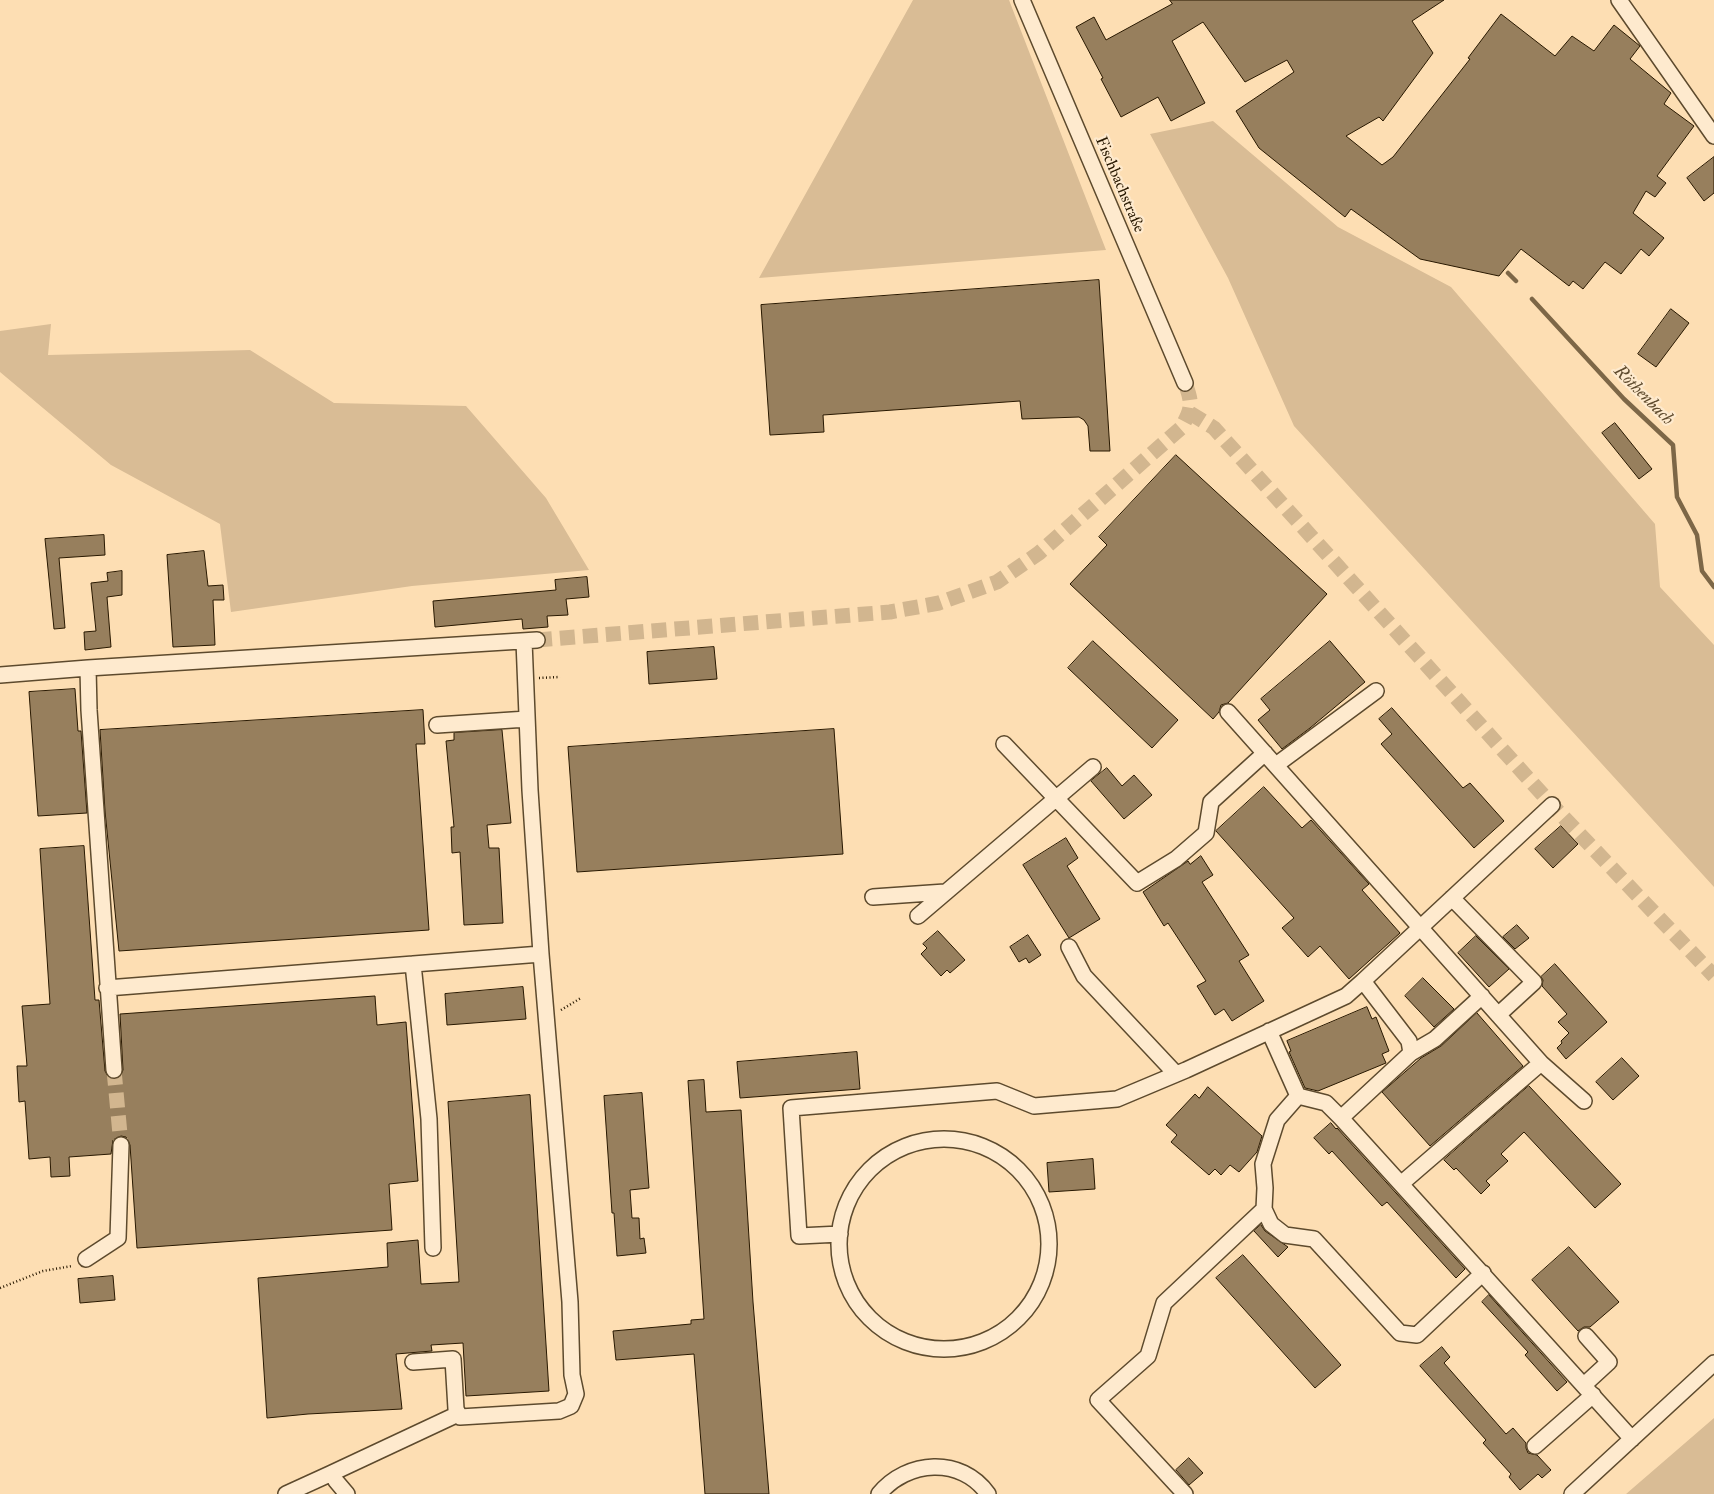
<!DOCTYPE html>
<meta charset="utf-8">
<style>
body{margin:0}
canvas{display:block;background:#fddeb3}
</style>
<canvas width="1714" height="1494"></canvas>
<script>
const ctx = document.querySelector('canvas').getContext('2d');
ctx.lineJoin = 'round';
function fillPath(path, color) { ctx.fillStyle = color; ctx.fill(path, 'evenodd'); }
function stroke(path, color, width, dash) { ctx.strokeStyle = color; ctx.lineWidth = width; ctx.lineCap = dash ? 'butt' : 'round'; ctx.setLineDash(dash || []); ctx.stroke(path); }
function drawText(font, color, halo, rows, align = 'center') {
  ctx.font = font + ' "IM FELL Double Pica",serif'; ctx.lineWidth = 4.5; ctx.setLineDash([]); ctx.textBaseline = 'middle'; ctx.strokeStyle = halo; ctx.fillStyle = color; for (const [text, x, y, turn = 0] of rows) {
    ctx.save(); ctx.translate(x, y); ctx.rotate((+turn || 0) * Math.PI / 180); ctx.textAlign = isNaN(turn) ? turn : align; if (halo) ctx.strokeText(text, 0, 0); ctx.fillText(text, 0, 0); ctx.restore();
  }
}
fillPath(new Path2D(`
 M913 0H1009L1106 250 759 278Z
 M1213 121 1338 227 1451 287 1655 524 1660 587 1714 645V887L1294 426 1228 278 1150 134Z
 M51 324 48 355 250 350 334 403 466 406 546 498 589 570 412 586 231 612 220 524 111 465 0 372V331Z
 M1714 1418V1494H1626Z`), '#d9bc95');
stroke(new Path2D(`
 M1508 273 1516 281
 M1532 299 1624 399 1673 445 1677 497 1697 535 1702 571 1714 587`), '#7d6747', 4.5);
const building = new Path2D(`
 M1170 0H1444L1412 21 1433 53 1383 121 1379 117 1346 136 1382 165 1393 157 1470 59 1468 58 1501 14 1555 56 1572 36 1594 51 1614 25 1640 46 1630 59 1671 93 1664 104 1694 126 1657 176 1666 183 1655 197 1646 191 1633 213 1664 238 1649 256 1641 249 1621 274 1605 262 1583 289 1573 281 1569 286 1521 249 1499 276 1420 259 1351 209 1345 217 1259 148 1236 111 1294 72 1287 60 1245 82 1203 22 1172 41 1205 103 1171 121 1158 97 1121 117 1101 79 1103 78 1076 27 1094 17 1106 40 1172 4Z
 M1714 157V193L1704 201 1687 178Z
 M1099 280 1110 451H1090L1088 426 1084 420 1079 417 1022 419 1020 401 823 415 824 432 770 435 761 305Z
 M1671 309 1689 323 1656 367 1638 354Z
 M1615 423 1652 469 1639 479 1602 433Z
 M1176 455 1327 594 1228 703 1221 705 1219 712 1213 719 1070 584 1107 545 1099 537Z
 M104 535 105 555 59 558 65 628 54 629 45 539Z
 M204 551 208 586 223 585 224 600H213L215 645 173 647 167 555Z
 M122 571V595L107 597 111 647 85 650 84 632 96 631 91 583 108 581 107 573Z
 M587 577 589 597 566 599 568 615 547 616 548 627 523 629 522 619 435 627 433 601 556 590 555 580Z
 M1093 641 1178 720 1152 748 1068 668Z
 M1330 641 1365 682 1310 728 1282 749 1258 720 1270 710 1261 699Z
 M714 647 717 679 649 684 647 652Z
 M75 689 78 731H81L87 813 38 816 29 692Z
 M1392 708 1463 788 1470 783 1504 821 1474 848 1381 744 1392 734 1379 719Z
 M423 710 425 744H416L429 930 119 951 105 811 100 730Z
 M834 729 843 854 577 872 568 747Z
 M502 730 511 823 487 825 489 848H499L503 923 464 925 460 852 452 853 451 827H454L446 741 454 740V733Z
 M1107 768 1122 786 1134 775 1152 795 1124 819 1091 781Z
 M1264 787 1302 828 1311 820 1369 884 1362 890 1400 933 1349 979 1320 946 1308 957 1282 928 1294 918 1216 831Z
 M1561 826 1578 844 1553 868 1535 849Z
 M1066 838 1078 858 1067 866 1100 919 1069 938 1023 865Z
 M84 846 95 1000H99L105 1071 109 1078 114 1079 119 1078 123 1070 120 1014 375 996 377 1025 406 1022 418 1181 389 1184 392 1230 137 1248 130 1145 126 1137 121 1136 113 1140 111 1154 69 1157 70 1176 51 1177 50 1157 29 1159 25 1101 19 1102 17 1066H27L22 1006 50 1004 40 849Z
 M1201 856 1213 875 1202 882 1249 955 1239 961 1264 1001 1232 1021 1224 1009 1215 1015 1197 986 1206 981 1168 923 1164 926 1143 892 1188 861 1190 864Z
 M1517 925 1529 938 1515 949 1503 937Z
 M938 931 965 960 950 973 947 970 941 976 921 954 927 948 923 944Z
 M1028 935 1041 955 1029 963 1026 958 1019 962 1010 947Z
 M1476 936 1509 969 1489 987 1458 953Z
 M1555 964 1607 1022 1566 1059 1557 1048 1562 1043 1561 1041 1569 1033 1558 1022 1567 1014 1542 986 1543 980 1541 977Z
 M1423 978 1454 1009 1434 1027 1405 996Z
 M523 987 526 1019 447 1025 445 994Z
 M1367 1007 1372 1019 1376 1017 1389 1051 1382 1054 1386 1063 1318 1091 1305 1088 1289 1052 1291 1051 1287 1041Z
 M1477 1013 1523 1066 1430 1146 1382 1092 1421 1058 1441 1046Z
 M857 1052 860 1089 740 1098 737 1062Z
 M1622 1058 1639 1076 1613 1100 1596 1082Z
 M704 1080 706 1112 741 1110 753 1302 769 1494H705L694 1354 616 1360 613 1331 691 1324V1320L704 1319 688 1081Z
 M1529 1086 1621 1184 1595 1208 1524 1132 1501 1154 1508 1161 1486 1181 1490 1185 1481 1194 1456 1168 1454 1170 1444 1160Z
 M1208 1087 1262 1136 1257 1152 1239 1172 1230 1165 1221 1175 1215 1169 1209 1175 1171 1142 1177 1135 1166 1125 1195 1094 1199 1098Z
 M642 1093 649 1188 630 1190 632 1218H639L640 1239 644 1238 646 1253 617 1256 614 1213H612L604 1096Z
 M530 1095 549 1391 466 1396 463 1343 431 1345 432 1351 396 1354 402 1409 308 1414 267 1418 258 1278 388 1267 387 1243 418 1240 421 1284 459 1282 448 1102Z
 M1331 1123 1336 1129 1337 1128 1465 1269 1456 1278 1387 1202 1382 1206 1332 1151 1329 1154 1314 1138Z
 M1093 1159 1095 1189 1049 1192 1047 1163Z
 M1261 1225 1265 1231 1288 1247 1278 1257 1254 1231Z
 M1569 1247 1619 1302 1590 1327H1584L1578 1331 1532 1280Z
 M1243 1255 1341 1365 1315 1388 1216 1278Z
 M113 1276 115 1300 80 1303 78 1279Z
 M1489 1295 1567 1382 1557 1391 1525 1355 1528 1352 1482 1302Z
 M1442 1347 1450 1357 1444 1363 1506 1434 1513 1428 1526 1443V1448L1528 1453 1537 1455 1551 1470 1542 1478 1538 1474 1520 1490 1509 1477 1511 1474 1483 1443 1486 1440 1420 1366Z
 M1189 1458 1203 1473 1189 1485 1176 1470Z`);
fillPath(building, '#977f5d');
stroke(building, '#281800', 1);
stroke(new Path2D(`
 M1190 413 1214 428 1552 805 1714 976
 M537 640 890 612 939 603 997 582 1039 553 1181 428C1192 409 1193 404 1185 383
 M114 1070 121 1145`), '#d2b68f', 15, [15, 8]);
const minor = new Path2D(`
 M1022 0 1185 383
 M1619 0 1714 136
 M88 668 89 710 114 1070
 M0 675 88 668 537 640
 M1228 712 1541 1063 1402 1183
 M437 725 527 719
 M1004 744 1137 883 1176 859 1206 833 1211 802 1265 753
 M1276 765 1376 691
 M873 897 945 892
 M1452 898 1534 982 1498 1015
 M918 916 1093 767
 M1069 947 1084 976 1176 1074
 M413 964 429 1119 433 1248
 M107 988 541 954
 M1269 1031 1298 1096 1326 1103 1341 1118 1411 1053 1409 1041 1363 981 1552 805
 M1411 1053 1435 1039 1482 996
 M1541 1063 1584 1101
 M1298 1096 1277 1120 1263 1164 1265 1188 1264 1209 1271 1224 1285 1235 1314 1239 1400 1333 1417 1335 1483 1273
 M1341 1118 1632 1439
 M839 1244a105 105 0 1 1 210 0a105 105 0 1 1-210 0Z
 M840 1234 799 1236 791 1108 997 1091 1034 1106 1117 1099 1186 1070 1346 996 1363 981
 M86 1259 118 1238 121 1145
 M413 1362 453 1359 456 1409 460 1417 559 1411 571 1406 576 1394 572 1375 570 1302 541 954 530 790 524 641
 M1584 1385 1609 1362 1586 1336
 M1535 1446 1593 1395
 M286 1494 332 1473
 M347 1494 336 1481 332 1473 458 1414
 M879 1494C907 1460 961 1456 988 1494
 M1185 1494 1098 1400 1148 1356 1164 1303 1264 1209
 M1572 1494 1714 1363`);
stroke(minor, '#5d4a2d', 18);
stroke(new Path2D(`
 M539 678 560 677
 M561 1010 581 998
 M0 1288 43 1271 72 1266`), '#281800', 2.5, [1, 2.5]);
stroke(minor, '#feeace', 15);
drawText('16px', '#281800', '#feeace', [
 ["Fischbachstraße",1119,185,67]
]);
drawText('italic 18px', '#604c2f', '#feeace', [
 ["Röthenbach",1643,396,45]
]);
</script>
